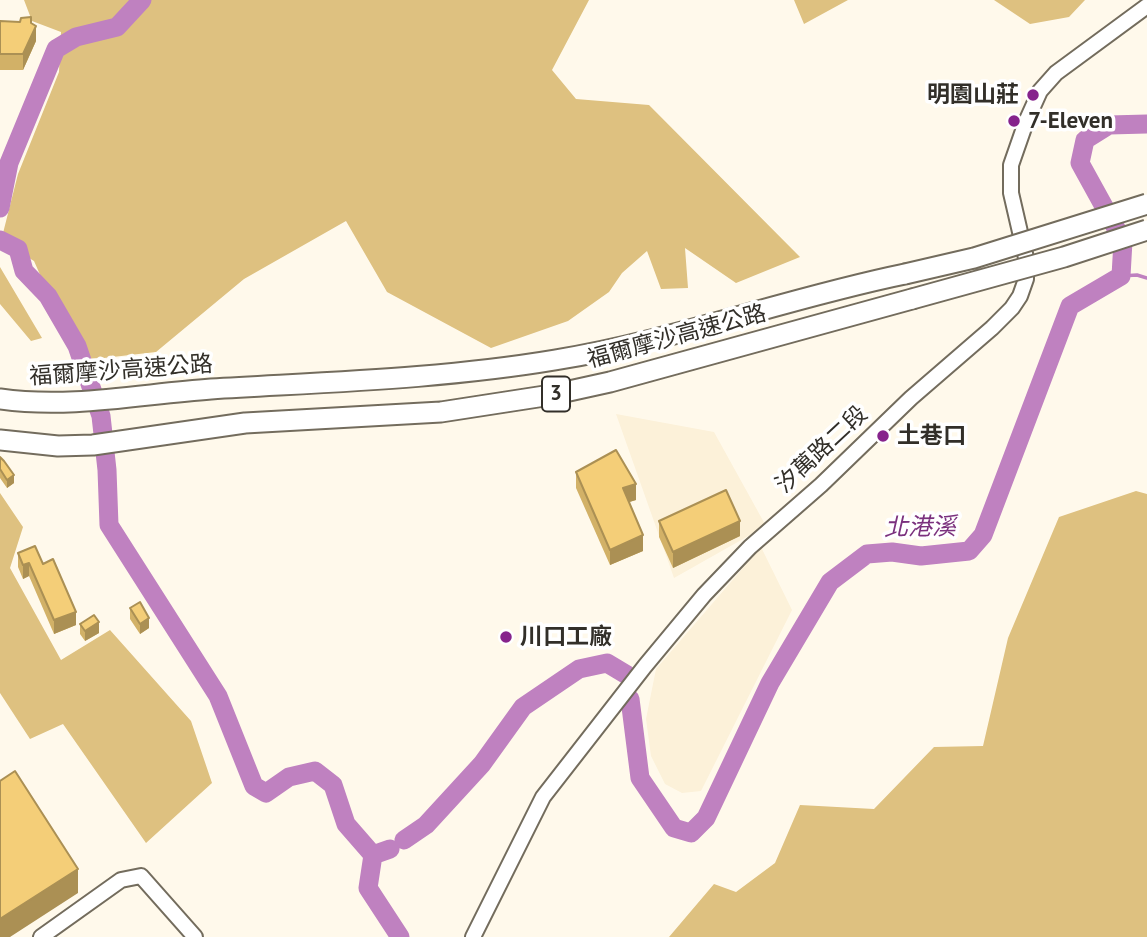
<!DOCTYPE html>
<meta charset="utf-8">
<style>
body{margin:0}
canvas{display:block;background:#fff9eb}
</style>
<canvas width="1147" height="937"></canvas>
<script>
const ctx = document.querySelector('canvas').getContext('2d');
ctx.lineJoin = 'round';
function fillPath(path, color) { ctx.fillStyle = color; ctx.fill(path, 'evenodd'); }
function stroke(path, color, width, dash) { ctx.strokeStyle = color; ctx.lineWidth = width; ctx.lineCap = dash ? 'butt' : 'round'; ctx.setLineDash(dash || []); ctx.stroke(path); }
function drawText(font, color, halo, rows, align = 'center') {
  ctx.font = font + ' "PT Sans","Noto Sans TC",sans-serif'; ctx.lineWidth = 7; ctx.setLineDash([]); ctx.textBaseline = 'middle'; ctx.strokeStyle = halo; ctx.fillStyle = color; for (const [text, x, y, turn = 0] of rows) {
    ctx.save(); ctx.translate(x, y); ctx.rotate((+turn || 0) * Math.PI / 180); ctx.textAlign = isNaN(turn) ? turn : align; if (halo) ctx.strokeText(text, 0, 0); ctx.fillText(text, 0, 0); ctx.restore();
  }
}
fillPath(new Path2D(`
 M616 414 714 432 766 526 674 578Z
 M761 547 792 610 701 791 682 793 665 784 651 756 646 719 656 669Z`), '#fcf1d9');
fillPath(new Path2D(`
 M24 0H589L552 70 576 99 649 105 800 257 736 283 685 248 688 288 661 289 647 251 622 273 609 292 568 321 491 348 387 292 346 221 244 279 156 352 78 361 34 261 1 241 18 174 59 72 61 32 32 21Z
 M794 0H848L804 24Z
 M994 0H1085L1069 17 1030 24Z
 M0 267 42 338 31 341 0 304Z
 M1136 491 1147 494V937H669L714 884 736 892 775 863 800 805 874 809 934 747 983 746 1008 638 1059 517Z
 M0 493 23 527 10 568 61 660 110 630 191 721 212 783 146 843 63 724 30 739 0 693Z`), '#dec180');
stroke(new Path2D(`
 M1121 276 1137 275 1147 278`), '#bf81c0', 3.5);
stroke(new Path2D(`
 M0 208 9 163 56 49 76 37 117 27 142 0
 M0 240 18 249 24 271 48 296 77 346 101 416 107 470 109 525 218 696 254 786 266 793 289 777 315 771 333 785 346 824 373 855
 M630 699 640 778 674 828 691 833 706 818 770 683 830 582 867 554 892 552 921 556 969 551 983 535 1070 306 1121 276 1123 241 1080 163 1085 140 1109 125 1147 124
 M404 840 426 825 482 764 523 707 579 669 607 663 627 675
 M390 849 373 855 368 888 400 937`), '#bf81c0', 19);
const minor = new Path2D(`
 M41 937 121 880 141 876 195 937
 M473 937 543 797 645 666 704 595 750 547 821 485 911 398 992 328 1012 308 1020 296 1026 279V258L1011 193V165L1026 122 1040 91 1056 73 1147 6`);
const highway = new Path2D(`
 M0 399C70 409 141 394 211 389 326 382 441 379 555 360 673 341 787 298 905 274
 M0 440 58 446 93 445 245 423 441 412 551 395 610 382 912 299`);
stroke(minor, '#736c5d', 18);
stroke(highway, '#736c5d', 23);
stroke(minor, '#fff', 14);
stroke(highway, '#fff', 19);
const highwayBridge = new Path2D(`
 M905 274 974 258 1147 204
 M912 299 1064 257 1147 230`);
stroke(highwayBridge, '#736c5d', 23, []);
stroke(highwayBridge, '#fff', 19);
fillPath(new Path2D(`
 M0 21 31 23 36 41 23 70H0Z
 M0 457 14 483 7 488 0 478Z
 M576 472 636 500 629 502 643 551 610 565 576 488Z
 M659 521 740 536 673 568 659 537Z
 M18 553 43 564 76 625 54 634 29 576 23 579 18 567Z
 M130 608 149 628 140 634 130 619Z
 M80 624 99 633 85 641 80 634Z`), '#d2b167');
fillPath(new Path2D(`
 M36 26V41L23 70V54Z
 M14 475V483L7 488V480Z
 M636 484V500L623 504V488Z
 M740 521V536L673 568V552Z
 M643 535V551L610 565V550Z
 M29 563V576L23 579V565Z
 M76 612V625L54 634V620Z
 M149 618V628L140 634V624Z
 M99 622V633L85 641V631Z
 M78 869V893L10 937H0V919Z`), '#ab9054');
const building = new Path2D(`
 M31 17V23L36 26 23 54H0V21L20 22 21 18Z
 M616 450 636 484 623 488 643 535 610 550 576 472Z
 M0 457 4 461 14 475 7 480 0 469Z
 M726 490 740 521 673 552 659 521Z
 M35 546 43 564 53 559 76 612 54 620 29 563 23 565 18 553Z
 M140 602 149 618 140 624 130 608Z
 M94 615 99 622 85 631 80 624Z
 M15 771 78 869 0 919V781Z`);
fillPath(building, '#f4ce78');
stroke(building, '#ab9054', 2);
for (const [x, y, r, color] of [
 [1033,95,7,"#86238c"],
 [1014,121,7,"#86238c"],
 [883,436,7,"#86238c"],
 [506,637,7,"#86238c"]
]) { const dot = new Path2D(); dot.arc(x, y, r, 0, 2 * Math.PI); ctx.fillStyle = color; ctx.fill(dot); stroke(dot, '#fff', 2.5); }
for (const [x, y, w] of [
 [556,394,28]
]) { const box = new Path2D(); box.roundRect(x - w / 2, y - 17.5, w, 35, 5); ctx.fillStyle = '#fff'; ctx.fill(box); stroke(box, '#322f29', 2); }
drawText('bold 21px', '#322f29', null, [
 ["3",556,394]
]);
drawText('bold 23px', '#322f29', '#fff', [
 ["明園山莊",1019,95,"right"],
 ["7-Eleven",1028,121],
 ["土巷口",897,436],
 ["川口工廠",520,637]
], 'left');
drawText('23px', '#322f29', '#fff', [
 ["福爾摩沙高速公路",677,337,-15],
 ["福爾摩沙高速公路",121,371,-4],
 ["汐萬路二段",822,450,-43]
]);
drawText('italic 24px', '#7b317e', '#fff', [
 ["北港溪",920,528,-1]
]);
</script>
